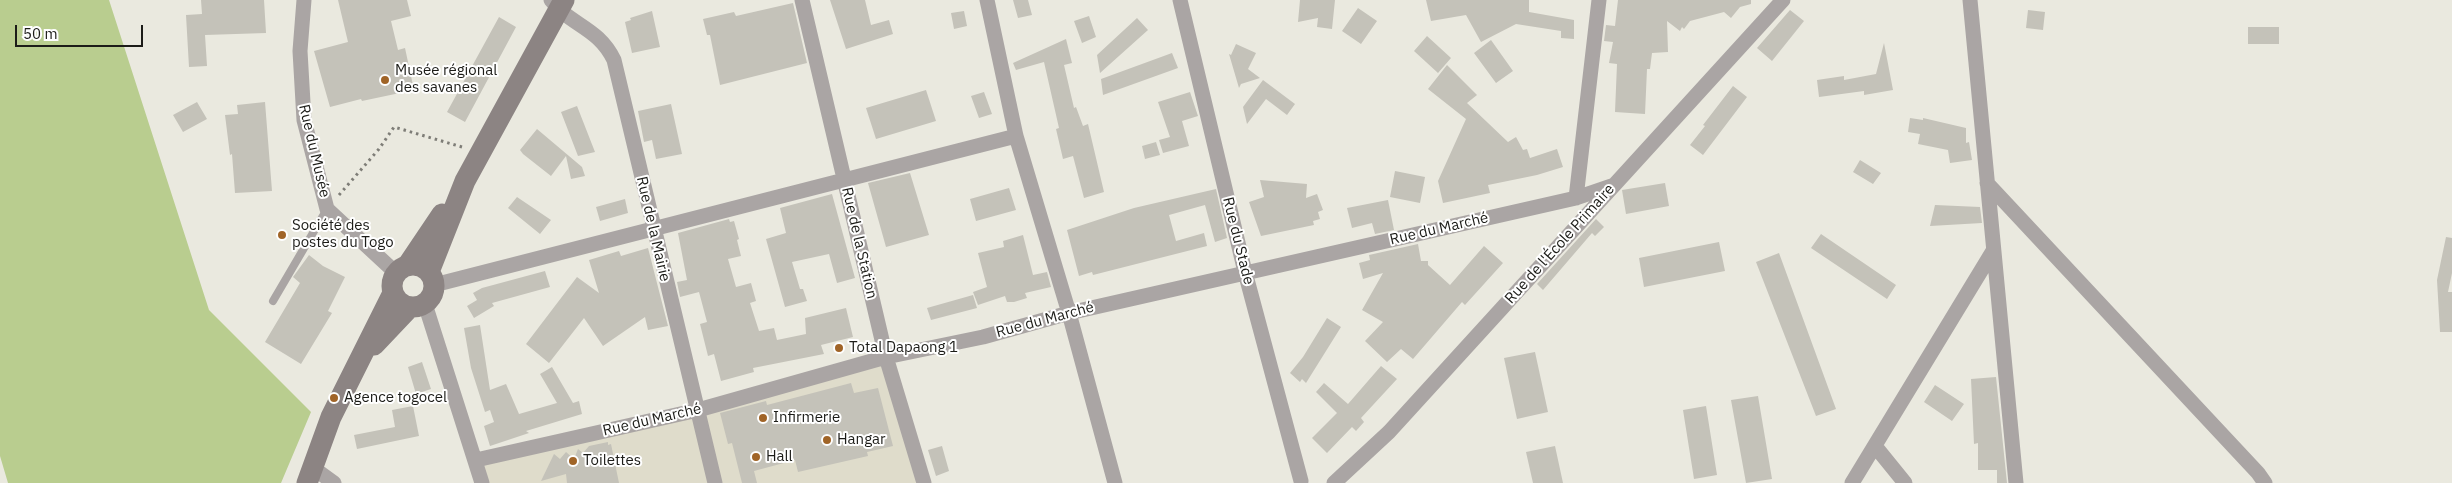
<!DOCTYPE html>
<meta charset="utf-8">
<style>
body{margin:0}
#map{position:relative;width:2452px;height:483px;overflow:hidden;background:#eae9df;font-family:"IBM Plex Sans",sans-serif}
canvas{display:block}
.scale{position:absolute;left:15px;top:25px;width:128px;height:22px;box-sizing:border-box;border:2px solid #1c1c18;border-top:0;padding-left:6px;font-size:15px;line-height:18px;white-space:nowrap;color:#1c1c18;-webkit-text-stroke:4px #fff;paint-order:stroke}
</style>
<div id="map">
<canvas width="2452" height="483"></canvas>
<div class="scale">50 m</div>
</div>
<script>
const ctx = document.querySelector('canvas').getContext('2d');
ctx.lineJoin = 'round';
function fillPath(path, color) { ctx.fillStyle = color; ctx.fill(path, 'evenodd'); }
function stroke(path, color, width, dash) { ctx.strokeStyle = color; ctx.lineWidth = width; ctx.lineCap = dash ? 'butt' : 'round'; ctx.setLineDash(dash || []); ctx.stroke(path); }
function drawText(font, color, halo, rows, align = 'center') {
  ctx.font = font + ' "IBM Plex Sans",sans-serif'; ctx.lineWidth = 4; ctx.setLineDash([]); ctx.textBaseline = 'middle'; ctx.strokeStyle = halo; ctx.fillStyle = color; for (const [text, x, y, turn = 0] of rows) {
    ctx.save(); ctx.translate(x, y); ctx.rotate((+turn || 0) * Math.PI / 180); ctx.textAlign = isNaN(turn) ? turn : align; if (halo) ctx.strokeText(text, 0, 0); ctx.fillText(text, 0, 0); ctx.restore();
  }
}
fillPath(new Path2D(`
 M886 357 920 483H482L476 460Z`), '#dfdccb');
fillPath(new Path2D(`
 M0 0H109L209 310 311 412 281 483H8L0 456Z`), '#b9cd8f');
fillPath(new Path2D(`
 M201 0H264L266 33 205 35 207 66 189 67 186 15 202 14Z
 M338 0H407L411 16 391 21 398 50 405 48 414 90 362 101 361 99 330 107 314 51 348 42Z
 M830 0H865L871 25 889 20 893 34 846 49Z
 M1013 0H1028L1032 15 1018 18Z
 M1300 0H1335L1332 29 1317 27 1318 18 1298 22Z
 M1426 0H1529V12L1574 20V39L1561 38V31L1516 24 1481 42 1466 15 1431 21Z
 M1618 0H1751V4L1740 7 1731 18 1724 12 1690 21 1684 29 1682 27 1680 31 1667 21 1668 52 1652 53 1650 69H1647L1645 114 1615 112 1617 64 1609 63 1613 42 1604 41 1606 25 1615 26Z
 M793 3 807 63 720 85 710 35H707L703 19 734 12 736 16Z
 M1358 8 1377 21 1361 44 1342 31Z
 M1790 10 1804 21 1772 61 1757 48Z
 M2028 10 2045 12 2043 30 2026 28Z
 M652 11 660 47 632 53 625 22 631 20 630 18Z
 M964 11 967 26 954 29 951 13Z
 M1089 16 1096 37 1082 43 1074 21Z
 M499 17 516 27 465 122 447 112Z
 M1137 18 1148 30 1100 73 1097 55Z
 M2248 27H2279V44H2248Z
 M1427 36 1451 58 1438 73 1414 51Z
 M1066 39 1072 63 1064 65 1074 108 1076 107 1083 126 1088 124 1104 192 1084 198 1073 156 1063 159 1056 129 1059 128 1044 62 1016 70 1013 63Z
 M1491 40 1513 71 1496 83 1474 53Z
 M1884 43 1893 90 1864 95V91L1819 97 1817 80 1844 76V80L1876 74Z
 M1236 44 1256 53 1248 69 1260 78 1241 84 1239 88 1229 54 1231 55Z
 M1172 53 1178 68 1103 95 1101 79Z
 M1447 65 1477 95 1467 103 1508 142 1516 137 1523 150 1527 149 1530 158 1557 149 1563 167 1537 175 1488 185 1490 193 1443 203 1438 181 1466 119 1428 89Z
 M1263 80 1295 104 1287 115 1266 99 1247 124 1243 107Z
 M1733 86 1747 97 1703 155 1690 145 1705 126 1703 125Z
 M926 90 936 121 876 139 866 108Z
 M984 92 992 114 979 118 971 96Z
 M1190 92 1198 116 1182 121 1189 146 1163 153 1159 140 1170 137 1158 102Z
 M197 102 207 119 183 132 173 115Z
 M265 102 272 191 235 193 232 154 230 155 225 115 238 114 237 105Z
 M671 104 682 154 656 159 652 140 644 142 638 111Z
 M577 106 595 152 578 156 561 112Z
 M1910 118 1923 120V118L1966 128V143L1969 142 1972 160 1950 163 1948 150 1918 144 1920 134 1908 132Z
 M537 129 582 167 585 176 571 179 566 156 551 176 523 154 520 150Z
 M1156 142 1160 155 1145 159 1142 146Z
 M1860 160 1881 173 1873 184 1853 172Z
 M1395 171 1425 177 1420 203 1390 197Z
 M910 173 929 235 886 247 868 183Z
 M1260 180 1307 184 1306 198 1317 194 1323 210 1318 212 1320 219 1313 221 1314 225 1261 236 1249 202 1264 197Z
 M1665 183 1669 206 1626 214 1622 190Z
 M1009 188 1016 210 976 221 970 199Z
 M1216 189 1227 238 1215 242 1205 205 1169 215 1176 241 1204 233 1207 246 1093 275 1092 272 1079 276 1067 230 1134 208Z
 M832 194 855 278 837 283 829 254 792 262 800 289H803L807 301 785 307 766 239 786 233 780 208Z
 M517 197 551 220 540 234 508 208Z
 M625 199 628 213 600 221 596 207Z
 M1388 200 1394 230 1375 234 1372 223 1352 228 1347 208Z
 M1935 205 1980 207 1982 223 1930 226Z
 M729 219 730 222 734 221 739 239 737 240 741 256 728 259 736 287 751 283 756 301 750 303 759 331 774 328 777 340 806 334 805 318 846 308 853 337 821 345 824 354 753 368 754 372 721 381 714 354 708 356 700 324 707 322 699 292 680 297 677 282 687 280 678 233Z
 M1596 219 1604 227 1595 236 1592 233 1543 290 1537 284Z
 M1821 234 1896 285 1887 299 1811 248Z
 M1023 235 1033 275 1047 272 1051 287 1025 293 1027 298 1014 302H1007L1005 296 978 305 973 292 987 287 978 253 1004 247 1003 241Z
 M2446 237 2452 238V273L2448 292H2452V332H2440L2437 280Z
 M1719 242 1725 271 1644 287 1639 258Z
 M1418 244 1421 261H1428V265L1450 285 1484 246 1503 263 1465 305 1462 302 1413 359 1401 349 1387 362 1365 341 1383 322 1362 310 1383 273 1363 279 1359 263 1370 260 1369 255Z
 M648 248 668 326 648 330 645 317 603 346 584 318 549 363 526 344 577 277 599 293 589 260 619 251 621 256Z
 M1779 253 1836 409 1816 416 1756 262Z
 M309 255 323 266 345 277 328 311 332 313 301 364 265 342 300 283 293 277Z
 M545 271 550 287 492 303 494 306 474 318 467 306 477 300 473 293 482 288Z
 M973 295 977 308 931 320 927 308Z
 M1327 318 1341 327 1306 383 1302 379 1300 382 1290 373 1303 357Z
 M480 325 490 390 506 384 519 414 557 403 540 374 552 367 573 403 579 401 582 414 526 431 529 433 490 446 484 426 494 422 490 410 485 412 471 368 464 328Z
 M1535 352 1548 412 1517 419 1504 358Z
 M422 362 431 389 416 394 408 367Z
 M1381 366 1397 379 1361 418 1364 422 1356 431 1352 427 1327 453 1312 438 1337 413 1316 392 1324 383 1348 404Z
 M1996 377 2007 483H1997V470H1978V443L1974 444 1971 379Z
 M851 383 854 393 878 388 893 446 867 452 868 456 798 472 795 460 754 471 757 483H742L732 443 728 444 720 413 766 401 767 405Z
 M1935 385 1964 404 1952 421 1924 402Z
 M1758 396 1772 479 1746 483 1731 400Z
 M413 406 419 436 357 449 354 435 395 427 392 410Z
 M1706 406 1717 475 1694 479 1683 410Z
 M608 442V445L611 444 619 483H567L566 474 541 481 554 454 560 459 566 452 574 459 578 449 583 453 589 446Z
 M942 446 949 471 936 476 928 450Z
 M1555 446 1563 483H1533L1526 452Z`), '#c4c2b9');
stroke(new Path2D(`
 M339 195 379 149 394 127 462 147`), '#7e7d77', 3, [2.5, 4]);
stroke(new Path2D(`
 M273 301 327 209`), '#aaa5a4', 8);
stroke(new Path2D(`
 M304 0 300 51 304 120 327 209 396 273
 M551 0C571 26 598 27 614 60L715 483
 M802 0 886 357 924 483
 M987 0 1016 136 1069 313 1115 483
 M1180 0 1245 272 1301 481
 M1970 0 2016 483
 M1987 183 2258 473 2265 483
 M1576 198 1599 0
 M434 285 1016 136
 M425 304 482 483
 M1875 446 1905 483
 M476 460 698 410 886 357 983 337 1069 313 1576 198 1614 185
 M312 467 334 483
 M1334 483 1389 432 1783 0
 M1852 483 1993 251`), '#aaa5a4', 15);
stroke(new Path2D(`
 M392 286a21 21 0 1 1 42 0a21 21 0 1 1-42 0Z
 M407 266 442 214
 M429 272 465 181 564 0
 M374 345 410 307
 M307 483 331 417 393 293`), '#8c8483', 21);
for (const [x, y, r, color] of [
 [385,80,5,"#a06427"],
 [282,235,5,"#a06427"],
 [839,348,5,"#a06427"],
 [334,398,5,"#a06427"],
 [763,418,5,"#a06427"],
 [827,440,5,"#a06427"],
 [756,457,5,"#a06427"],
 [573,461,5,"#a06427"]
]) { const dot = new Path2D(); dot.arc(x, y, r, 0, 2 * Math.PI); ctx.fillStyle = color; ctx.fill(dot); stroke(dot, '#fff', 2); }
drawText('15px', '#1c1c18', '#fff', [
 ["Musée régional",395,71],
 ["des savanes",395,88],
 ["Société des",292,226],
 ["postes du Togo",292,243],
 ["Total Dapaong 1",849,348],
 ["Agence togocel",344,398],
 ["Infirmerie",773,418],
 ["Hangar",837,440],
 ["Hall",766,457],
 ["Toilettes",583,461]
], 'left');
drawText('15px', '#1c1c18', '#fff', [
 ["Rue du Musée",314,151,77],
 ["Rue de la Mairie",653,229,77],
 ["Rue du Marché",1439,229,-13],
 ["Rue du Stade",1238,241,76],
 ["Rue de la Station",859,243,77],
 ["Rue de l'École Primaire",1560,244,-48],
 ["Rue du Marché",1045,320,-15],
 ["Rue du Marché",652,420,-13]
]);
</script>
